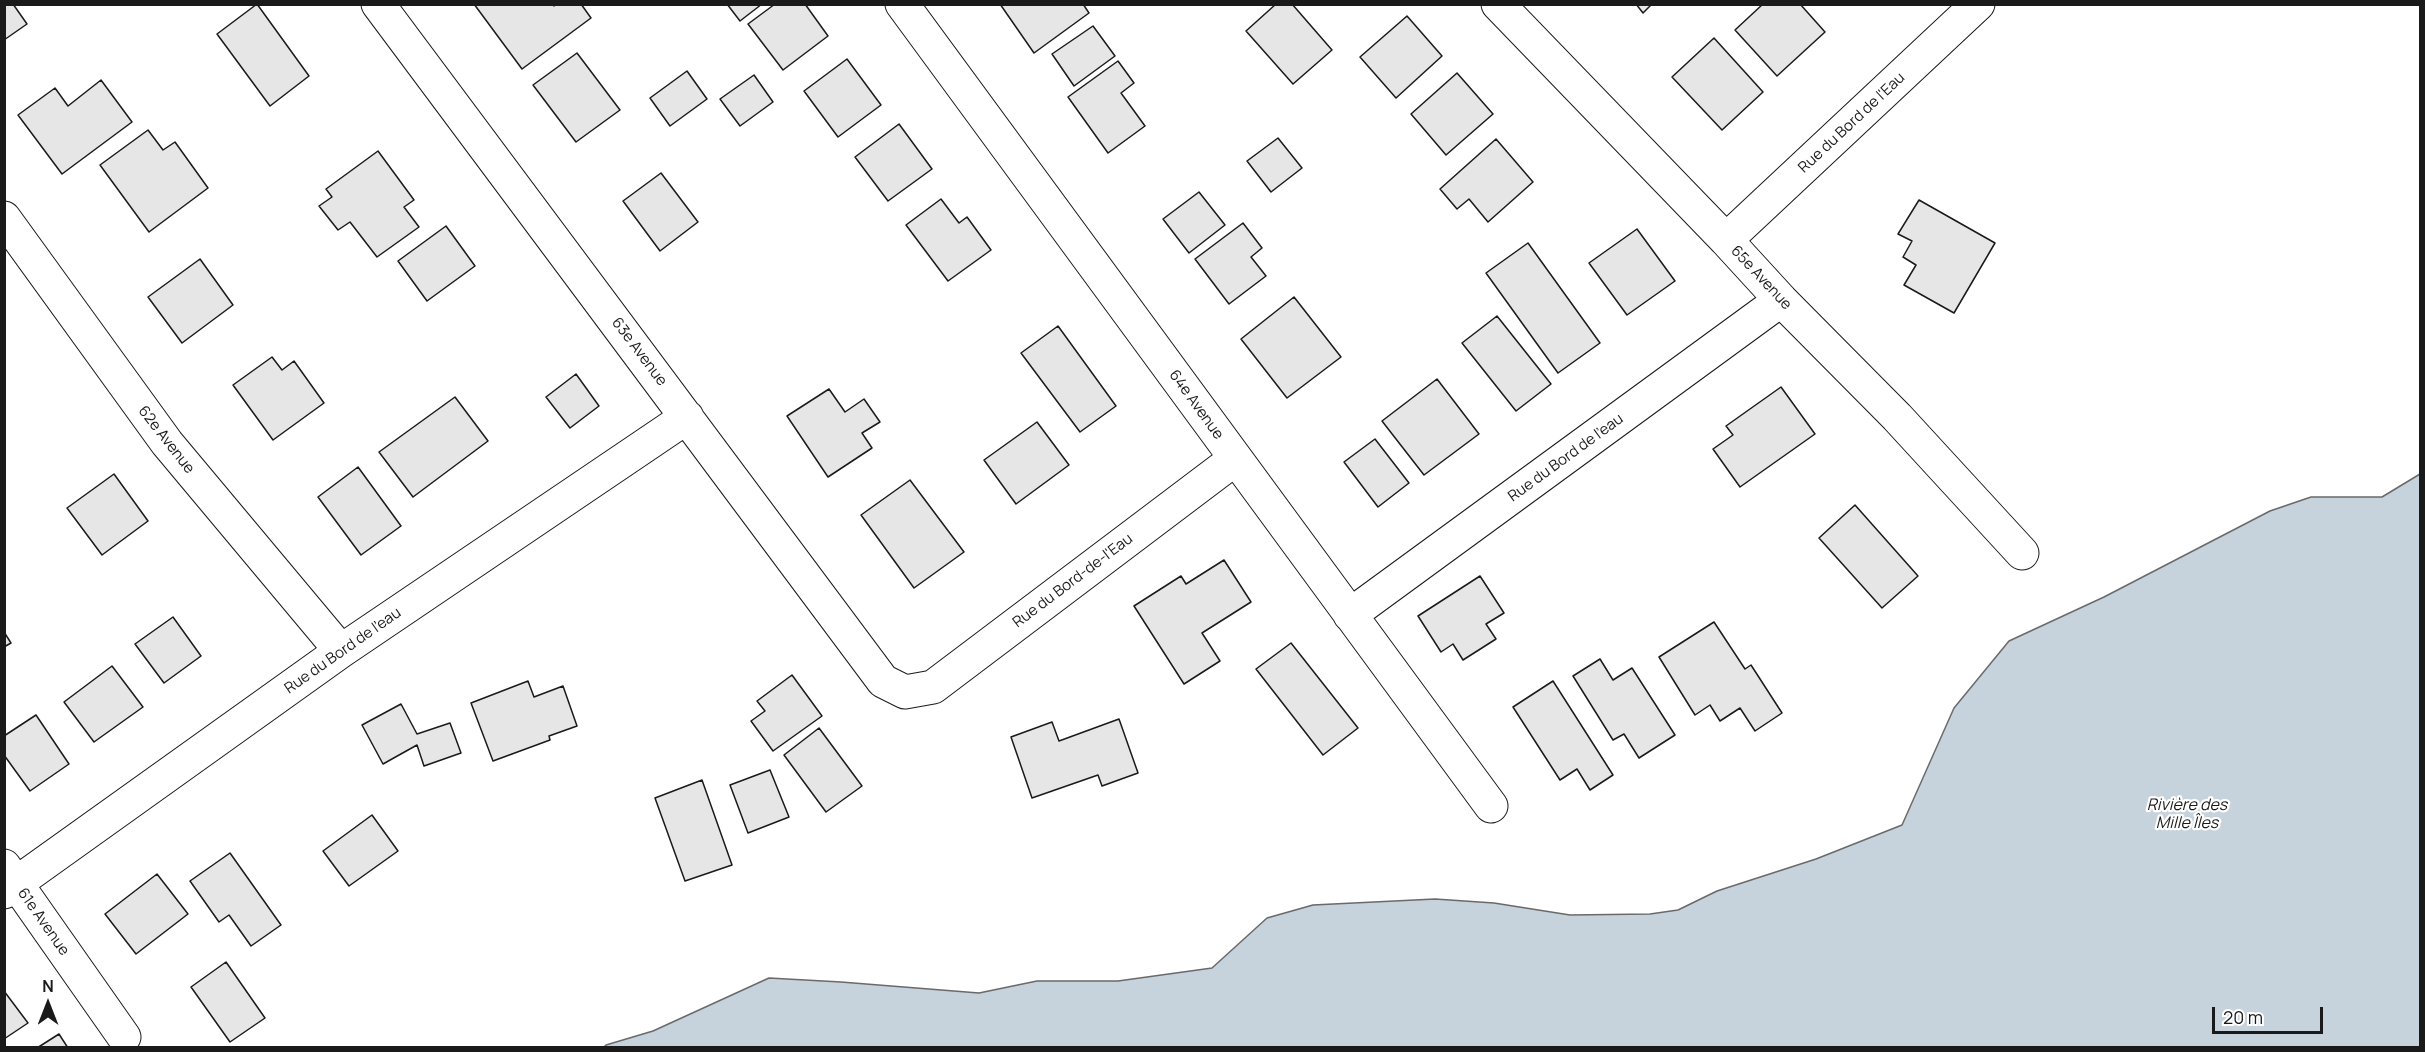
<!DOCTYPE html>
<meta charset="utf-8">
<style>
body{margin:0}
#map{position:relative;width:2425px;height:1052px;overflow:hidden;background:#fff;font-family:Manrope,sans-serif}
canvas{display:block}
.frame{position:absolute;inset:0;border:6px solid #1a1a1a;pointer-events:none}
.north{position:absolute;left:18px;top:974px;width:60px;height:60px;-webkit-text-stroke:4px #fff;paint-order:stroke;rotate:0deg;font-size:16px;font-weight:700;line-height:24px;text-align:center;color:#1a1a1a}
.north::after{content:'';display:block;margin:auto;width:21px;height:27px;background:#1a1a1a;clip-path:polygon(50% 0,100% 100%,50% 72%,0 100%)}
.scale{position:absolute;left:2212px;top:1007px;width:111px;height:27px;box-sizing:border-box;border:3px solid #1a1a1a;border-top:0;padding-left:8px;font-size:18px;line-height:21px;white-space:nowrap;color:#1a1a1a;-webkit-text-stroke:4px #fff;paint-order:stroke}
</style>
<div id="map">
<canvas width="2425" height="1052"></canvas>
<div class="frame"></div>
<div class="north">N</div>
<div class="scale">20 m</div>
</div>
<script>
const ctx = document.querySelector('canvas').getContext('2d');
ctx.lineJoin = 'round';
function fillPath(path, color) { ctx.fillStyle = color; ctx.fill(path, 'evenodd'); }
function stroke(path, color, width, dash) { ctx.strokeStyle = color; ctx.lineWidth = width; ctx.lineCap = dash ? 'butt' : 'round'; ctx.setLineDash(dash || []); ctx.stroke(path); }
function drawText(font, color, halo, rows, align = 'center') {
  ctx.font = font + ' Manrope,sans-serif'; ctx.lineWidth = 4.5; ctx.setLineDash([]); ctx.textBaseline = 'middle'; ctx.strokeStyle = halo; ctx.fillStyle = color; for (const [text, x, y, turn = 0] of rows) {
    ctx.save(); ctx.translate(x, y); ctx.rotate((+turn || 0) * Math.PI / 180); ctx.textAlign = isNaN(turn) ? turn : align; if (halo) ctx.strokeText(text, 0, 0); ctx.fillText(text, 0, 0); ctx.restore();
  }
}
const water = new Path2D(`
 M2420 474V1047H604L606 1045 653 1031 769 978 841 982 979 993 1037 981H1118L1212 968 1267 918 1313 905 1435 899 1494 903 1570 915 1650 914 1678 910 1717 891 1816 859 1902 825 1954 708 2009 641 2104 597 2270 511 2311 497H2382Z`);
fillPath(water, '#c6d2dc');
stroke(water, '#6a6a6a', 1.5);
const building = new Path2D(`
 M4 4H13L27 24 4 40Z
 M257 4 309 76 270 106 217 34Z
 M474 4H553L554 6 557 4H581L591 18 522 69Z
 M727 4H762L740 21Z
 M775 4H805L828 36 783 70 748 24Z
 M1000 4H1083L1089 13 1034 53Z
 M1276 4H1292L1332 50 1293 84 1246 31Z
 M1636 4H1652L1643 13Z
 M1763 4H1800L1825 32 1777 76 1735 30Z
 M1407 16 1442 56 1396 98 1360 57Z
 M1093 26 1115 56 1074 86 1052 54Z
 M1714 38 1763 92 1722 130 1672 77Z
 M577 53 620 110 576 142 533 85Z
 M847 59 881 105 838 137 804 91Z
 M1118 61 1134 83 1121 93 1145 126 1108 153 1068 97Z
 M687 71 707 99 670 126 650 98Z
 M1457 73 1493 114 1446 155 1411 114Z
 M754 75 773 102 740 126 720 99Z
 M101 80 132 122 62 174 18 115 55 88 68 106Z
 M899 124 932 169 888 201 855 157Z
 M148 130 163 150 175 142 208 188 149 232 100 165Z
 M1278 138 1302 168 1271 192 1247 161Z
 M1496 139 1533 182 1488 222 1469 199 1457 209 1440 189Z
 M378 151 414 200 404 207 419 227 377 257 350 222 338 230 319 206 332 197 326 189Z
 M661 173 698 222 660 251 623 201Z
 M1199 192 1225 225 1189 253 1163 219Z
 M941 199 959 223 967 217 991 250 948 281 906 225Z
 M1919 200 1995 243 1954 313 1904 285 1916 265 1903 257 1912 241 1898 234Z
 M1243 223 1262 248 1251 257 1266 276 1229 304 1195 259Z
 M446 226 475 266 427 301 398 261Z
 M1637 229 1675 281 1627 315 1589 263Z
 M1528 243 1600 343 1558 373 1486 273Z
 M200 259 233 305 182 343 148 297Z
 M1294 297 1341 357 1287 398 1241 339Z
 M1497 316 1551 384 1516 411 1462 343Z
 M1058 326 1116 406 1080 432 1021 353Z
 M272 357 282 370 294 361 324 403 273 440 233 385Z
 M576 374 599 406 570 428 546 397Z
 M1437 379 1479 434 1424 475 1382 421Z
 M1781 387 1815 434 1740 487 1713 449 1733 435 1726 426Z
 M829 389 845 412 864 399 880 422 862 433 872 448 828 477 787 416Z
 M455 397 488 441 413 497 379 452Z
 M1037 422 1069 465 1016 504 984 460Z
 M1375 439 1409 483 1378 507 1344 462Z
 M358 467 401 526 361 555 318 497Z
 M114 474 148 521 102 555 67 508Z
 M910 480 964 552 914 588 861 515Z
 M1855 505 1918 576 1882 608 1819 538Z
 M1224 560 1251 602 1202 633 1220 661 1184 684 1134 606 1181 576 1186 584Z
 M1480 576 1504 613 1486 624 1496 639 1463 660 1453 644 1441 652 1418 616Z
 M173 617 201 656 164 683 135 644Z
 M1714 622 1745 669 1751 665 1782 713 1755 731 1740 708 1720 721 1710 705 1695 715 1659 657Z
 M4 632 11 643 4 647Z
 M1291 643 1358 728 1323 755 1256 669Z
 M1600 659 1613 680 1632 668 1675 735 1639 758 1624 734 1613 740 1573 676Z
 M112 666 143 707 94 742 64 702Z
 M792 675 822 716 773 751 751 721 765 711 757 701Z
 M528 681 534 697 563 686 577 726 549 736 550 740 493 761 471 703Z
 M1553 681 1613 775 1590 790 1577 769 1560 780 1513 707Z
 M401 704 417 734 450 723 461 753 424 766 417 745 383 764 362 725Z
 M36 715 69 764 30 791 4 755V736Z
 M1119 719 1138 773 1102 786 1098 775 1032 798 1011 737 1052 722 1059 741Z
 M819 728 862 786 826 812 784 755Z
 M770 770 789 817 748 833 730 785Z
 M702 780 732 865 685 881 655 798Z
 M372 815 398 851 349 886 323 851Z
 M230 853 281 925 251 946 229 915 219 922 190 881Z
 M157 874 188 914 136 954 105 914Z
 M226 962 265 1018 230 1042 191 987Z
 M4 991 28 1023 4 1039Z
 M59 1034 68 1048H37Z`);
fillPath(building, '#e6e6e6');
stroke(building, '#1a1a1a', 1.5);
const street = new Path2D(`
 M378 4 883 681 905 692 933 687 1235 459
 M902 4 1491 806
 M1498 4 1726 240 1781 300 1897 417 2022 553
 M4 218 167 443 341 651
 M1726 240 1978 4
 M1350 615 1781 300
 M4 866 124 1037
 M4 892 341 651 687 417`);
stroke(street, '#1a1a1a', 35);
stroke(street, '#fff', 33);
drawText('15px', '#1a1a1a', '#fff', [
 ["Rue du Bord de l'Eau",1852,123,-43],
 ["65e Avenue",1761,278,47],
 ["63e Avenue",639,352,53],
 ["64e Avenue",1196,405,54],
 ["62e Avenue",166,440,52],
 ["Rue du Bord de l'eau",1566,458,-36],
 ["Rue du Bord-de-l'Eau",1073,581,-37],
 ["Rue du Bord de l'eau",343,651,-35],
 ["61e Avenue",43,922,55]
]);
drawText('italic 16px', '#1a1a1a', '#fff', [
 ["Rivière des",2187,806],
 ["Mille Îles",2187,824]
]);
</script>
